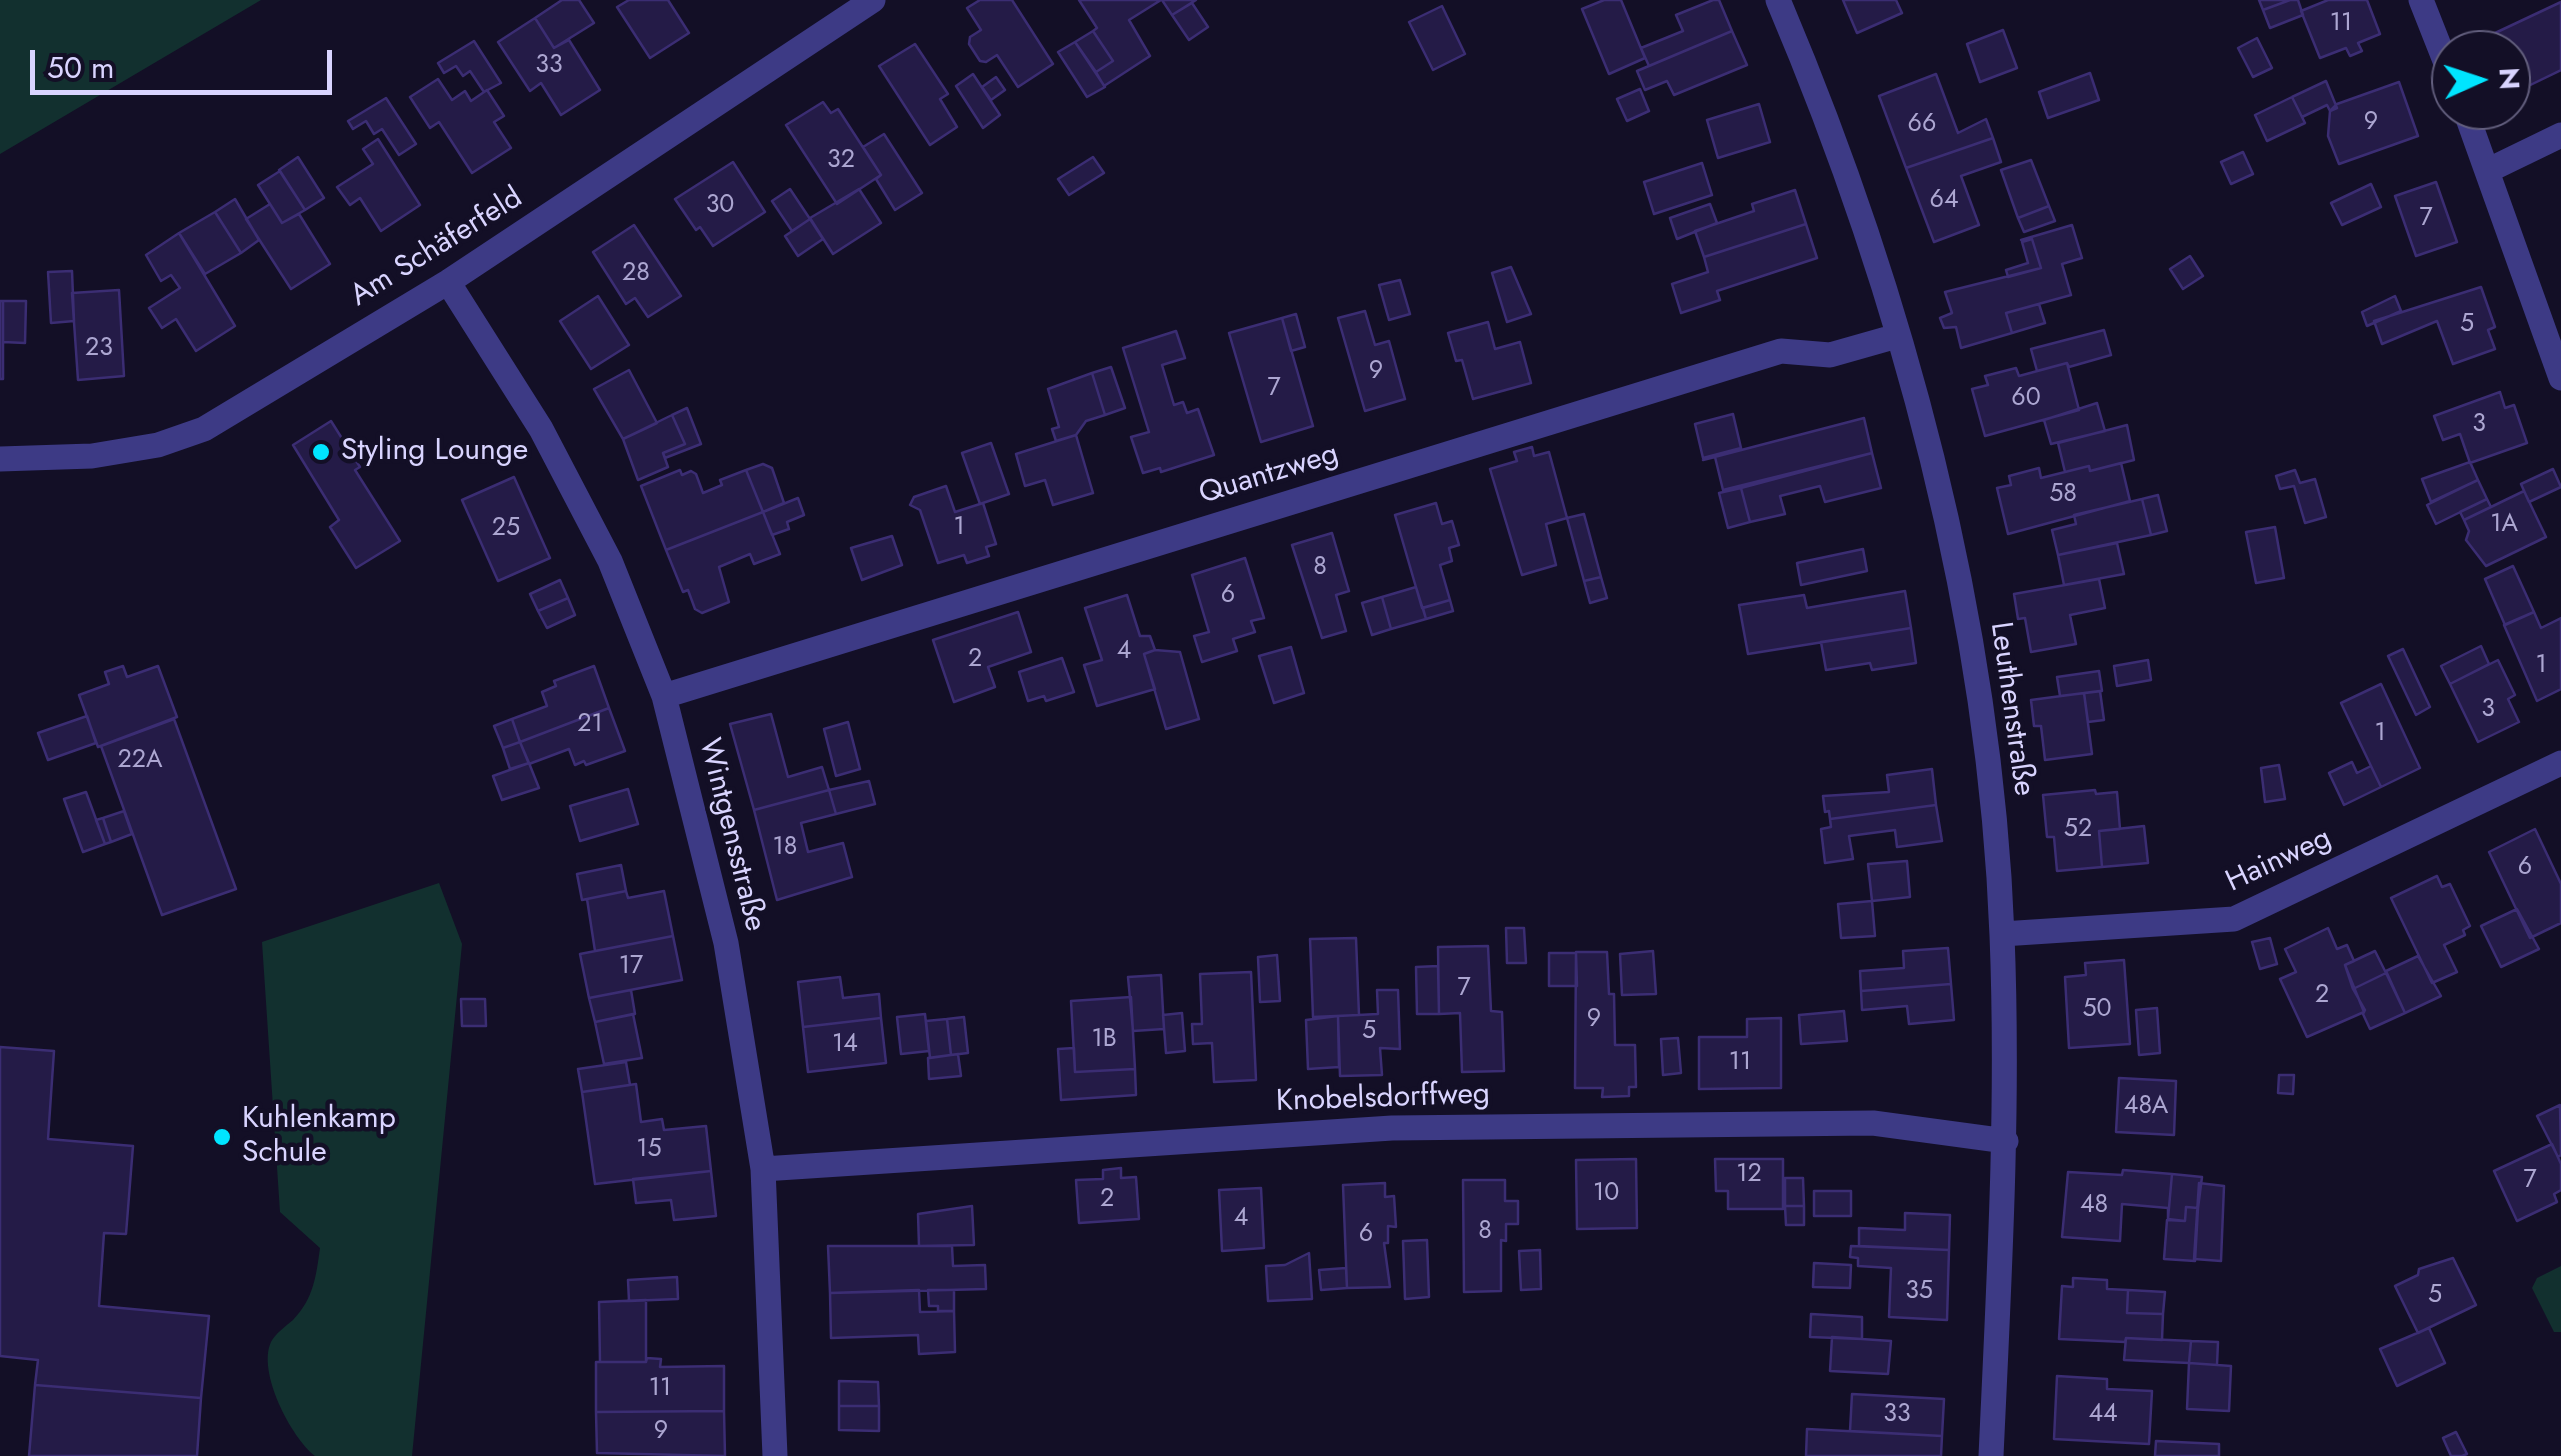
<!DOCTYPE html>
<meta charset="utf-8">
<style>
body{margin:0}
#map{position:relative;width:2561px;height:1456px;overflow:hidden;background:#130f26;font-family:Jost,sans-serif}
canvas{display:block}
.north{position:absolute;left:2431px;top:30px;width:100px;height:100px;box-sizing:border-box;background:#130f26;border:2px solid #625e7d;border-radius:50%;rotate:87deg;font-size:28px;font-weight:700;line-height:40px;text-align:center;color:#d9d4ff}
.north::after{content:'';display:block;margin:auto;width:35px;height:45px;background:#00e5ff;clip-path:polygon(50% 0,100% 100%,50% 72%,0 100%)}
.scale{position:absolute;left:30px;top:50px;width:302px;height:45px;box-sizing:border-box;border:5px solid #d9d4ff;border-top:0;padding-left:12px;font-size:30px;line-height:35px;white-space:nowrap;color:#d9d4ff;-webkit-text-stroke:8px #130f26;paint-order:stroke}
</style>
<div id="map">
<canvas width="2561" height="1456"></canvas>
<div class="north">N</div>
<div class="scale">50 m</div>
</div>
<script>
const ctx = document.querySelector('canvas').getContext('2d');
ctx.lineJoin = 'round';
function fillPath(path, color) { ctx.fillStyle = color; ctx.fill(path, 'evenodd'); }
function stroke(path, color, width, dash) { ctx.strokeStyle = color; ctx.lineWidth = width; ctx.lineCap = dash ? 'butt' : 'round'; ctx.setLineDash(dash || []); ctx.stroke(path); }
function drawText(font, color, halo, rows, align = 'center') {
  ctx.font = font + ' Jost,sans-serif'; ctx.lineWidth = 9; ctx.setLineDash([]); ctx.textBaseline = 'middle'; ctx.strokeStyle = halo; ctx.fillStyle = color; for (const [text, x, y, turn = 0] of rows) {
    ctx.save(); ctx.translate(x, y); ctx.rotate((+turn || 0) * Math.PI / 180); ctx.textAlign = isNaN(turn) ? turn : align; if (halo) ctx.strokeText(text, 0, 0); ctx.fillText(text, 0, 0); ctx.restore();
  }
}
fillPath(new Path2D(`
 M0 0H261L0 154Z
 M439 883 462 944 412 1456H315C291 1437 257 1372 271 1342 275 1334 286 1326 293 1320 314 1298 316 1276 320 1248L280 1212 262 942Z
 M2561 1266V1332H2554L2532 1288 2537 1278Z`), '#12302f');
const building = new Path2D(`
 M562 0H579L594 23 554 48 535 18Z
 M629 0H668L689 33 650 58 617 7Z
 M980 0H1012L1053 64 1018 87 997 55 986 62 980 61 969 44 970 37 981 30 967 8Z
 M1079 0H1161L1129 20 1150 56 1104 86 1096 72 1113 61 1093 31 1097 28Z
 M1162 0H1196L1172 15Z
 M1604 0H1621L1645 58 1609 74 1582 9Z
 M1713 0H1719L1732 31 1649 66 1641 48 1683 31 1676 15Z
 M1843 0H1896L1902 13 1857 33Z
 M2259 0H2290L2263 10Z
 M2290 0H2298L2303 15 2270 28 2263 10Z
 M2328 0H2367L2380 34 2358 43 2362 51 2350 56 2346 48 2320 58 2301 11Z
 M2561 2V70L2520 90 2511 71V50H2501L2493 34Z
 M1192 3 1208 27 1189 40 1172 15Z
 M1442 6 1465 54 1433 70 1409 22Z
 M535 18 554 48 569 40 600 90 561 115 541 83 530 91 498 42Z
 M2003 30 2017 68 1980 82 1967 44Z
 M1093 31 1113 61 1096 72 1075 42Z
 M1732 31 1747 65 1674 95 1667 81 1645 90 1637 71Z
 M2257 38 2272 68 2253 77 2238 48Z
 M474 41 501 83 484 92 470 71 463 76 456 66 444 73 438 63Z
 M1075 42 1105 87 1087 97 1058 52Z
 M915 44 948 94 940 99 957 127 930 145 879 66Z
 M2090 73 2099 100 2048 118 2039 92Z
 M973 74 1000 115 983 128 956 86Z
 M1936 74 1958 133 1986 119 1993 138 1906 168 1879 96Z
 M996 77 1005 90 991 100 982 87Z
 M438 79 452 100 465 91 471 101 487 90 504 116 494 122 511 148 472 173 439 122 430 128 410 97Z
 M2326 81 2337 108 2330 111 2327 105 2302 117 2292 97Z
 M2399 82 2418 136 2339 164 2328 136 2330 111 2337 104Z
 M1640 89 1649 111 1627 121 1617 99Z
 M2292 97 2305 123 2267 141 2255 115Z
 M386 98 416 144 399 155 382 129 374 134 366 121 353 129 348 121Z
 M823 102 831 113 838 109 881 175 837 204 786 125Z
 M1759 104 1770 142 1718 158 1707 120Z
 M884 134 922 193 895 210 876 179 881 175 863 147Z
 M1993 138 2001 162 1961 176 1979 225 1934 242 1906 168Z
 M378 139 420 205 381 231 360 198 350 205 337 187 373 164 363 149Z
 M2243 152 2253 174 2231 184 2221 162Z
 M298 157 324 198 305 210 279 170Z
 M1093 157 1104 173 1069 195 1058 179Z
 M2031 160 2049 206 2018 218 2001 170Z
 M733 162 765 212 713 246 700 227 696 230 675 199Z
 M1702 163 1712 195 1654 214 1644 182Z
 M280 171 305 210 282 223 258 185Z
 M2436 182 2457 242 2416 256 2395 196Z
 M2371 184 2381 207 2342 225 2331 203Z
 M790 189 810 219 792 231 772 201Z
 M859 189 881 223 833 254 810 218Z
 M1795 190 1806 224 1704 257 1695 231 1754 211 1752 204Z
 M235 199 259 240 241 253 215 212Z
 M270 204 282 223 299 214 330 264 291 289 246 219Z
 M1710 204 1717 223 1677 239 1670 218Z
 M2049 206 2055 221 2024 232 2018 218Z
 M215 212 241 253 205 274 179 233Z
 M810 219 823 239 798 256 785 236Z
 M1806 224 1817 258 1717 291 1720 300 1681 313 1672 284 1708 272 1704 257Z
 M634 225 681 296 648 317 635 298 626 304 593 252Z
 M2072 225 2082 258 2062 264 2071 295 2006 313 2012 333 1961 348 1956 327 1944 328 1940 318 1952 313 1945 292 2041 268 2032 239 2021 240Z
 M179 233 235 326 196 351 176 319 162 328 149 308 180 288 171 275 161 281 146 255Z
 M2032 239 2041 268 2008 277 2006 270 2028 263 2022 242Z
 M2190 256 2203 276 2183 289 2170 269Z
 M1511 267 1531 314 1507 322 1492 273Z
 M72 271 74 321 51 323 48 272Z
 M1400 280 1410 314 1389 320 1379 285Z
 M2481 287 2495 327 2488 330 2495 349 2453 364 2437 321 2382 344 2374 321Z
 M119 290 124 376 78 380 72 293Z
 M598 296 629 345 591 369 560 321Z
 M2395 296 2401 311 2367 326 2362 312Z
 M0 301H3V379H0Z
 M3 301H26L25 343 3 342Z
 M2039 304 2045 323 2012 333 2006 313Z
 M1365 311 1375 345 1389 341 1405 399 1365 411 1338 318Z
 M1296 314 1305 347 1291 351 1282 318Z
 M1282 318 1313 426 1261 442 1229 333Z
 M1488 322 1495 349 1520 342 1531 383 1473 399 1462 360 1456 361 1448 333Z
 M2104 330 2111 355 2069 367 2067 363 2037 371 2031 349Z
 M1176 331 1185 358 1162 365 1174 405 1183 402 1187 413 1198 409 1214 455 1161 472 1160 468 1143 473 1131 437 1149 432 1123 348Z
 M2067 363 2079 410 1985 436 1972 389 1988 385 1985 376 2016 368 2019 376Z
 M1111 367 1125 408 1105 415 1092 373Z
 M629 370 657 423 623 439 594 389Z
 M1092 373 1105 415 1086 421 1076 435 1056 441 1052 429 1059 427 1048 389Z
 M2500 392 2505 408 2514 405 2527 443 2470 463 2460 434 2443 440 2434 416Z
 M2097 403 2105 431 2051 444 2044 420Z
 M687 408 701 444 665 458 663 453 685 444 672 415Z
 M1733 414 1741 448 1703 458 1695 424Z
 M672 415 685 444 663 453 668 467 638 480 623 439Z
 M1864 418 1872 453 1723 490 1715 457 1703 460Z
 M331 421 360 467 355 470 400 541 356 568 330 527 339 520 293 445Z
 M2127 425 2134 460 2090 471 2089 466 2065 472 2058 443Z
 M1076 435 1093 493 1053 505 1045 480 1025 486 1016 454Z
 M991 443 1009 494 980 504 962 453Z
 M1532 447 1534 456 1549 452 1567 518 1546 524 1556 565 1522 575 1490 469 1517 461 1514 452Z
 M1872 453 1881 488 1825 502 1820 486 1780 496 1785 514 1750 522 1741 488Z
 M2470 462 2478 480 2431 502 2422 479Z
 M2121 463 2130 501 2008 534 1997 488 2011 485 2009 476 2039 468 2041 478 2089 466 2090 471Z
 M763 464 772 468 784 503 763 512 746 470Z
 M2553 469 2561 487 2529 502 2521 484Z
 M680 470 682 475 691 471 696 474 703 493 722 485 720 480 746 470 763 512 666 550 641 486Z
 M2295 470 2300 483 2315 479 2326 517 2305 523 2294 486 2280 489 2276 476Z
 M514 477 550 558 498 581 462 500Z
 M2478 480 2487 499 2436 524 2427 505Z
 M946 486 955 512 983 503 996 544 986 547 989 556 967 563 964 555 938 563 920 510 910 505 914 497Z
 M1741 488 1750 522 1728 528 1719 493Z
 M2524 491 2546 537 2486 566 2466 540 2469 531 2464 520Z
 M2158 495 2167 531 2151 535 2142 499Z
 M798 498 804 515 787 522 789 529 772 535 763 512Z
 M2142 499 2151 535 2058 555 2052 530 2076 524 2074 515Z
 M2487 499 2491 507 2464 520 2460 512Z
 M1436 503 1442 524 1452 521 1459 545 1449 548 1452 561 1440 565 1450 600 1422 608 1395 515Z
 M763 512 780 554 754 564 750 554 719 567 729 602 702 613 695 609 688 590 683 592 666 550Z
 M1584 514 1601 577 1584 581 1567 518Z
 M2275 527 2284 578 2256 583 2246 532Z
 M1332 533 1349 591 1336 595 1346 631 1322 638 1292 545Z
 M892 536 902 565 862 580 851 548Z
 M2117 543 2124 574 2064 585 2058 555Z
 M1863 549 1867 571 1801 585 1797 563Z
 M1245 558 1264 618 1251 621 1255 632 1233 639 1237 651 1202 662 1194 636 1209 632 1192 575Z
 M2513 566 2534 612 2505 625 2485 579Z
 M1601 577 1607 598 1590 603 1584 581Z
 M2099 579 2105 608 2070 615 2076 644 2031 652 2025 618 2018 619 2014 594Z
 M560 580 568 598 538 611 530 594Z
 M1416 587 1426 619 1391 629 1382 597Z
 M1905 591 1911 628 1748 654 1739 605 1804 595 1807 608Z
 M1127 595 1140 636H1150L1155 650 1144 654 1155 689 1097 706 1084 665 1102 660 1085 608Z
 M1382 597 1391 629 1372 635 1362 603Z
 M568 598 575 615 547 628 538 611Z
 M1450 600 1453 611 1426 619 1423 608Z
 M1018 612 1031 652 988 667 995 687 954 702 933 640Z
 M2534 612 2541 628 2561 618V689L2537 701 2504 625Z
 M1911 628 1916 663 1872 670 1870 663 1826 670 1821 642Z
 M2481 646 2489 664 2450 684 2441 666Z
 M1291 647 1304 693 1274 703 1259 656Z
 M2403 649 2430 707 2416 715 2388 656Z
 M1155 650 1180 652 1199 719 1166 729 1144 654Z
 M1062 658 1074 692 1046 701 1044 696 1028 701 1019 672Z
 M2148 660 2151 680 2117 686 2114 666Z
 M2498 660 2515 695 2508 699 2519 722 2478 742 2450 684Z
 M123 666 127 677 158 666 177 717 98 747 79 695 109 684 105 672Z
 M594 666 609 708 520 742 512 719 547 706 542 692 556 686 554 681Z
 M2099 671 2102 691 2060 696 2057 677Z
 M2381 684 2420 768 2381 787 2341 703Z
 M2100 691 2104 720 2088 722 2084 693Z
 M2084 693 2092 754 2045 760 2041 726H2034L2031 700Z
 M609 708 625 751 586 765 584 761 575 765 569 749 529 764 520 742Z
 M771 714 788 777 822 767 829 790 754 810 730 724Z
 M87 716 96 743 48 760 38 733Z
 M174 719 236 889 162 915 101 746Z
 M512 719 520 742 503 748 494 726Z
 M848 722 860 769 836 776 824 729Z
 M520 742 529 763 510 769 503 748Z
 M2352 762 2357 773 2371 766 2381 787 2344 805 2329 773Z
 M529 763 539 788 502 800 493 776Z
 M2279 765 2285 799 2265 802 2261 768Z
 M1932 769 1936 805 1830 819 1829 811 1825 812 1823 796 1889 792 1887 775Z
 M869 781 875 804 836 814 829 790Z
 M628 789 638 824 580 841 570 806Z
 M829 790 836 814 801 823 808 852 843 843 852 877 777 900 754 810Z
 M2095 790 2096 794 2117 792 2120 829 2099 831 2102 867 2057 871 2054 837H2047L2043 795Z
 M86 792 105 844 83 852 64 799Z
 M1936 805 1942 841 1897 847 1895 830 1849 836 1853 859 1825 863 1821 829 1831 827 1830 819Z
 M124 811 132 834 111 842 103 818Z
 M103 818 111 842 105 844 96 820Z
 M2144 826 2148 863 2102 867 2099 831Z
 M2535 829 2561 884V923L2530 938 2489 852Z
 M1907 861 1910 897 1872 901 1868 864Z
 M621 865 626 891 582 900 577 874Z
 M2437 876 2442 887 2450 884 2470 926 2463 930 2465 935 2444 945 2457 972 2432 983 2391 898Z
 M626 891 628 898 664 891 673 936 595 951 587 899Z
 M1872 901 1875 936 1841 938 1838 904Z
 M2517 909 2539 949 2501 967 2481 926Z
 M1506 928H1524L1526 963H1507Z
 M2328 928 2337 949 2347 945 2354 961 2345 965 2364 1012 2307 1037 2280 979 2296 972 2285 949Z
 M673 936 682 980 589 998 580 954Z
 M1356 938 1359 1015 1313 1017 1310 939Z
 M2270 938 2277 964 2260 969 2252 942Z
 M1488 946 1491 1011 1502 1012 1504 1071 1462 1072 1460 1013 1439 1014 1438 947Z
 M1948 948 1951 984 1861 991 1860 971 1904 968 1903 951Z
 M1653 951 1656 994 1622 995 1620 954Z
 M2375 951 2386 973 2353 989 2345 965Z
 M1576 952H1607L1609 994H1614L1615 1045H1635L1636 1087H1629V1096L1602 1097 1603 1088H1575Z
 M1549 953H1576L1577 986H1549Z
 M1277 955 1280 1001 1260 1002 1258 957Z
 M2418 956 2441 996 2405 1013 2386 971Z
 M2124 960 2130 1044 2069 1048 2065 977 2086 975 2085 963Z
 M1438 966 1439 1014H1417L1416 967Z
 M1251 972 1256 1080 1214 1082 1212 1043 1193 1044 1192 1024H1202L1200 974Z
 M2386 973 2405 1013 2370 1029 2363 1014 2365 1010 2353 989Z
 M1161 975 1164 1029 1133 1031 1128 977Z
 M840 977 843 998 879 994 881 1018 803 1027 798 982Z
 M1951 984 1954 1020 1909 1024 1907 1006 1862 1010 1861 991Z
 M631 990 635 1014 595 1022 589 998Z
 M1377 990H1398L1400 1049 1380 1048 1382 1075 1340 1076 1338 1016 1378 1014Z
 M1131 997 1135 1069 1075 1072 1071 1001Z
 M461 999H485L486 1026H462Z
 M2157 1008 2160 1053 2139 1055 2136 1010Z
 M1844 1011 1847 1041 1801 1044 1799 1015Z
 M1182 1013 1185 1051 1166 1053 1163 1015Z
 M633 1014 642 1058 604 1064 595 1022Z
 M925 1014 929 1051 901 1054 897 1017Z
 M1338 1016 1339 1067 1308 1069 1306 1020Z
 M964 1017 968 1053 951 1055 947 1019Z
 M881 1018 886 1063 808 1072 803 1027Z
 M1781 1018V1088L1699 1089V1037H1747V1019Z
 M947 1019 951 1055 930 1058 926 1021Z
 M1678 1038 1681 1073 1663 1075 1661 1039Z
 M0 1047 54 1051 48 1139 133 1146 126 1234 104 1233 99 1306 209 1316 201 1398 35 1385 38 1360 0 1356Z
 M1074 1048 1075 1072 1135 1069 1136 1095 1061 1100 1058 1049Z
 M958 1054 961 1076 929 1079 928 1058Z
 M626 1062 630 1085 582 1092 578 1069Z
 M2279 1075H2294L2293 1094 2278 1093Z
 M2119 1078 2176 1081 2174 1135 2116 1132Z
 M636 1084 641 1122 662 1119 664 1130 706 1126 711 1171 595 1184 582 1092Z
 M2560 1105 2561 1155 2558 1157 2537 1116Z
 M2552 1144 2561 1164V1190L2554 1194 2557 1202 2517 1221 2494 1171Z
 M1636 1159 1637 1228 1577 1229 1576 1160Z
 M1715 1159H1783V1209H1728V1191H1716Z
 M1121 1168V1178L1136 1177 1139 1219 1079 1223 1076 1180 1103 1179V1170Z
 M2123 1170 2172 1174 2168 1219V1208L2122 1204 2120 1241 2062 1237 2068 1172 2122 1175Z
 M711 1171 716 1216 674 1220 671 1200 636 1203 633 1179Z
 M2172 1174 2202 1177 2198 1208 2186 1207 2185 1221 2168 1219Z
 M1785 1178H1803L1804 1206H1785Z
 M1463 1180H1505V1201H1518V1224H1506V1241L1501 1240V1291L1464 1292Z
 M1385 1183V1197L1394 1196 1396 1227 1388 1226V1243H1384L1390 1287 1347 1288 1343 1185Z
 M2199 1183 2224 1186 2221 1261 2194 1259Z
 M1261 1188 1264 1248 1222 1251 1219 1190Z
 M1814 1191H1851V1216H1814Z
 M972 1206 974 1245 919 1246 918 1214Z
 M1785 1206H1804V1225H1786Z
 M2186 1207 2198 1208 2195 1261 2164 1259 2167 1220 2185 1221Z
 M1905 1213 1950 1215 1949 1250 1859 1246V1228L1905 1230Z
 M1427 1240 1429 1297 1405 1299 1403 1241Z
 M828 1246H952L953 1266 985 1265 986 1289 830 1293Z
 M1851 1246 1949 1250 1947 1320 1889 1317 1891 1268 1858 1266V1258L1850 1257Z
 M1540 1250 1541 1289 1521 1290 1519 1251Z
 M1309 1253 1312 1299 1268 1301 1266 1266 1285 1265Z
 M2453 1258 2476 1305 2418 1333 2395 1286 2418 1275 2419 1269Z
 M1814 1263 1851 1265 1850 1288 1813 1287Z
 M1346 1268 1347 1288 1321 1290 1319 1270Z
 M677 1277 678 1299 629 1301 628 1280Z
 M2073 1278 2107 1280V1289L2128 1290 2127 1313 2163 1314 2162 1340 2126 1338 2125 1342 2059 1339 2062 1286 2073 1287Z
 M919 1290 920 1312 954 1311 955 1352 919 1354 918 1335 831 1338 830 1293Z
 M928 1290H954V1311H938V1306H929Z
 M2128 1290 2165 1292 2163 1314 2127 1313Z
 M646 1300V1362H600L599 1302Z
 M1811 1314 1862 1317V1339L1810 1337Z
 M2429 1328 2445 1363 2397 1386 2380 1349Z
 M1832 1337 1891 1341 1888 1374 1830 1371Z
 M2126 1338 2191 1341 2189 1363 2124 1360Z
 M2191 1341 2218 1342 2217 1365 2189 1363Z
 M647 1358 661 1359 660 1367 724 1366V1411L596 1412V1362H646Z
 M2189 1363 2231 1366 2229 1411 2187 1409Z
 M2057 1376 2107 1379V1389L2152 1391 2149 1444 2054 1439Z
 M839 1381 878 1382 879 1406H839Z
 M35 1385 201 1398 197 1456H29Z
 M1852 1394 1944 1399 1942 1436 1850 1431Z
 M839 1406H879V1431L839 1430Z
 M724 1411 725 1456 597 1453 596 1412Z
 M1807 1429 1942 1436 1941 1456H1806Z
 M2456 1432 2467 1454 2462 1456H2451L2443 1438Z
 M2156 1441 2219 1444V1456H2155Z`);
fillPath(building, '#241b47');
stroke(building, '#3b2d73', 2.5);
stroke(new Path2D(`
 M1778 0C1902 292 1990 618 2002 935 2009 1109 1999 1282 1991 1456
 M2421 0 2451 76
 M2465 110 2561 378
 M2489 170 2561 135
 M448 282 541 429 610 561 664 696 726 943 763 1169 775 1456
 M0 459 92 456 158 445 204 429 448 282 873 0
 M664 696 1781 351 1830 355 1897 336
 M2002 934 2234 919 2561 763
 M763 1169 1392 1128 1873 1123 2006 1141`), '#3d3a85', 25);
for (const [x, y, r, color] of [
 [321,452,10,"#00e5ff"],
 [222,1137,10,"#00e5ff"]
]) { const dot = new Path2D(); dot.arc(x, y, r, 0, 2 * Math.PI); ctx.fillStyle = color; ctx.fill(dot); stroke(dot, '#130f26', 4); }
drawText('25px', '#aca6d1', null, [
 ["11",2341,24],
 ["33",549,66],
 ["9",2371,123],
 ["66",1922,125],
 ["32",841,161],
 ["64",1944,201],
 ["30",720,206],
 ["7",2426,219],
 ["28",636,274],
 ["5",2467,325],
 ["23",99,349],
 ["9",1376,372],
 ["7",1274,389],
 ["60",2026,399],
 ["3",2479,425],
 ["58",2063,495],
 ["1A",2504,525],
 ["1",959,528],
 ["25",506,529],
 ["8",1320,568],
 ["6",1228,596],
 ["4",1124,652],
 ["2",975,660],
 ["1",2541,666],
 ["3",2488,710],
 ["21",590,725],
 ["1",2380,734],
 ["22A",140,761],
 ["52",2078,830],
 ["18",785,848],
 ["6",2525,868],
 ["17",631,967],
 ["7",1464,989],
 ["2",2322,996],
 ["50",2097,1010],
 ["9",1594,1020],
 ["5",1369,1032],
 ["1B",1104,1040],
 ["14",845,1045],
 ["11",1740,1063],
 ["48A",2146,1107],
 ["15",649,1150],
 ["12",1749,1175],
 ["7",2530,1181],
 ["10",1606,1194],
 ["2",1107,1200],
 ["48",2094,1206],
 ["4",1241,1219],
 ["8",1485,1232],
 ["6",1366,1235],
 ["35",1919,1292],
 ["5",2435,1296],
 ["11",660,1389],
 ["33",1897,1415],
 ["44",2103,1415],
 ["9",661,1432]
]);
drawText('30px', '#d9d4ff', '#130f26', [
 ["Am Schäferfeld",437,248,-32],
 ["Quantzweg",1269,475,-17],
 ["Leuthenstraße",2011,709,82],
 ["Wintgensstraße",731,835,76],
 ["Hainweg",2279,861,-25],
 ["Knobelsdorffweg",1383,1099,-2]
]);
drawText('30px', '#d9d4ff', '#130f26', [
 ["Styling Lounge",341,452],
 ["Kuhlenkamp",242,1120],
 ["Schule",242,1154]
], 'left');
</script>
